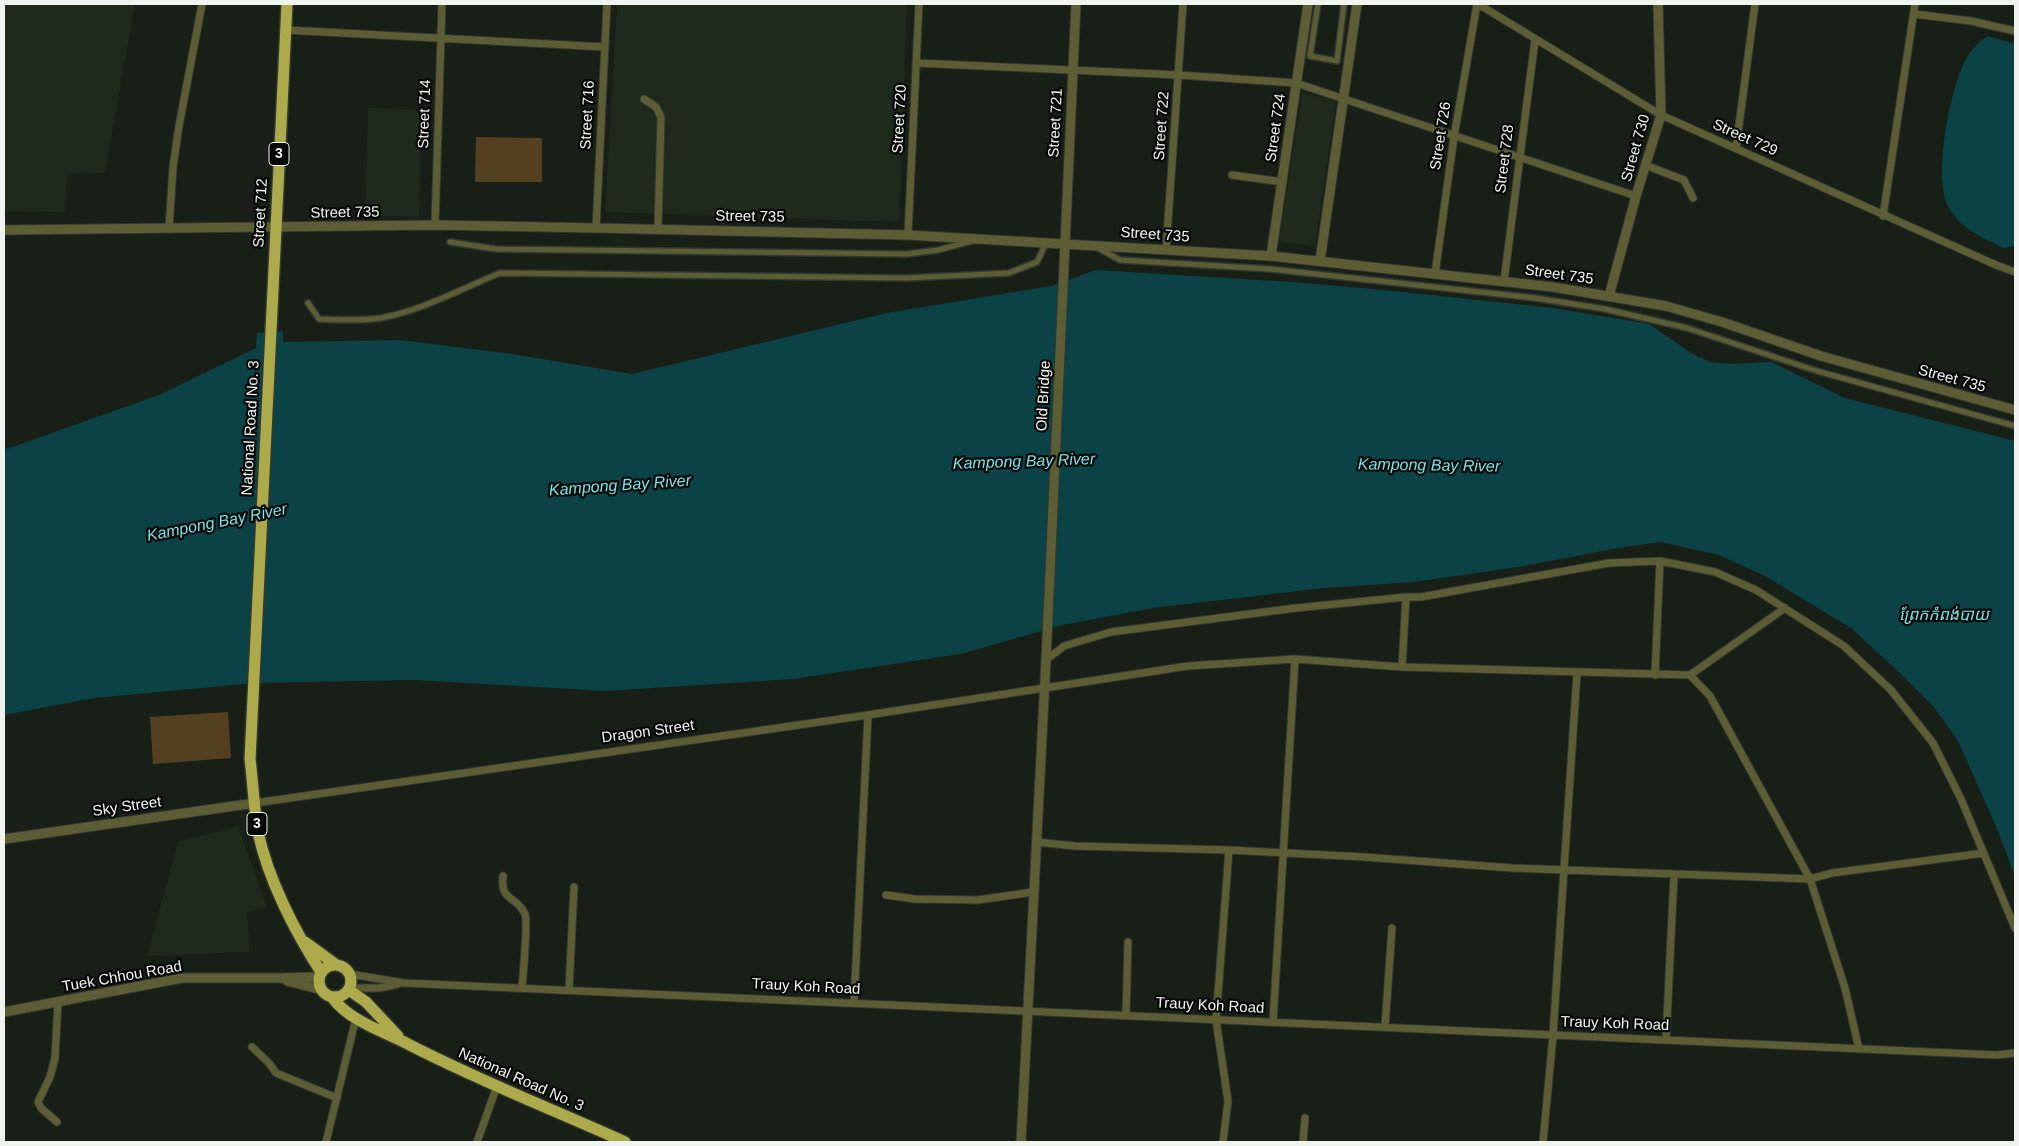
<!DOCTYPE html>
<meta charset="utf-8">
<style>
body{margin:0}
#map{position:relative;width:2019px;height:1146px;overflow:hidden;background:#181f17;font-family:Helvetica,sans-serif}
canvas{display:block}
.frame{position:absolute;inset:0;border:5px solid #f0f4ef;pointer-events:none}
</style>
<div id="map">
<canvas width="2019" height="1146"></canvas>
<div class="frame"></div>
</div>
<script>
const ctx = document.querySelector('canvas').getContext('2d');
ctx.lineJoin = 'round';
function fillPath(path, color) { ctx.fillStyle = color; ctx.fill(path, 'evenodd'); }
function stroke(path, color, width, dash) { ctx.strokeStyle = color; ctx.lineWidth = width; ctx.lineCap = dash ? 'butt' : 'round'; ctx.setLineDash(dash || []); ctx.stroke(path); }
function drawText(font, color, halo, rows, align = 'center') {
  ctx.font = font + ' Helvetica,"Noto Sans Khmer",sans-serif'; ctx.lineWidth = 4.5; ctx.setLineDash([]); ctx.textBaseline = 'middle'; ctx.strokeStyle = halo; ctx.fillStyle = color; for (const [text, x, y, turn = 0] of rows) {
    ctx.save(); ctx.translate(x, y); ctx.rotate((+turn || 0) * Math.PI / 180); ctx.textAlign = isNaN(turn) ? turn : align; if (halo) ctx.strokeText(text, 0, 0); ctx.fillText(text, 0, 0); ctx.restore();
  }
}
fillPath(new Path2D(`
 M4 4H135L105 173 67 174 65 212 4 211Z
 M617 4H907L899 222 605 212Z
 M1302 93 1336 101 1315 247 1279 241Z
 M368 108 422 110 419 217 365 215Z
 M238 826 267 907 247 912 250 952 147 956 178 842Z`), '#1f291c');
fillPath(new Path2D(`
 M476 137 542 138V182H475Z
 M228 712 231 758 153 764 150 717Z`), '#544021');
fillPath(new Path2D(`
 M1988 36 2015 44V246C2011 246 2008 248 2004 248 2002 248 1996 245 1994 243 1975 235 1958 225 1948 206 1933 174 1950 87 1967 57 1973 48 1979 42 1988 36Z
 M1096 270 1292 282 1384 290 1553 308 1649 324 1691 353 1710 362 1730 364 1771 362 1845 398 2015 441V876L1995 824 1958 741 1934 707 1901 674 1851 628 1765 576 1719 555 1661 542 1624 547 1518 567 1414 582 1324 588 1153 608 1062 625 961 654 793 679 606 691 414 680 255 683 94 698 4 715V450L159 395 256 348 257 333 283 331V342L400 340 512 354 632 374 887 313 1051 286Z`), '#0a4246');
const pedestrian = new Path2D(`
 M1318 4 1310 56 1337 61 1344 4
 M450 242 496 249 907 254 938 250 972 241
 M1098 248 1120 260 1270 269 1535 298 1605 309 1687 328 1817 371 2015 426
 M308 303 319 319C339 320 361 321 381 318 423 310 461 289 500 273L907 278 1009 273 1037 262 1046 243`);
const minor = new Path2D(`
 M1478 4 1661 115 1996 265 2015 272
 M1914 14 1971 21 2015 31
 M286 30 605 47
 M916 63 1179 75 1296 83 1636 196
 M644 99 656 107 661 117 658 229
 M1736 148 1755 4
 M1645 165 1684 180 1693 198
 M1232 175 1283 182
 M1883 216 1915 4
 M435 225 442 4
 M596 228 607 4
 M169 229 173 167 179 126 202 4
 M908 235 919 4
 M1166 250 1183 4
 M1435 274 1454 137 1477 4
 M1504 281 1535 40
 M1046 660 1064 646 1111 632 1296 608 1406 597
 M1402 667 1406 597H1421L1609 563 1660 561 1715 572 1756 590 1844 646 1891 690 1933 743 1961 799 2015 928
 M1655 675 1660 561
 M1690 675 1785 608
 M255 803 868 715 1188 666 1295 659 1402 667 1690 675 1710 696 1810 879 1845 988 1859 1049
 M1036 842 1075 846 1229 850 1364 857 1512 868 1810 879 1832 873 1984 853
 M503 876C500 902 516 895 525 914 528 921 523 976 522 988
 M886 895 915 899 978 900 1033 892
 M350 974 404 983 1996 1055 2015 1053
 M350 988H380L398 984
 M569 990 574 887
 M854 1003 868 715
 M1126 1016 1128 942
 M1273 1022 1295 659
 M1385 1027 1392 928
 M1666 1040 1674 875
 M252 1047 269 1063 276 1073 337 1098
 M57 1122 41 1108 38 1102 50 1077 55 1058 58 1002
 M326 1142 356 1018
 M477 1142 497 1086
 M1223 1142 1228 1101 1216 1020 1229 850
 M1303 1142 1305 1118
 M1543 1142 1553 1035 1577 673`);
const tertiary = new Path2D(`
 M4 230 435 225 596 228 908 235 1271 256 1553 287 1666 306 1722 322 1821 356 2015 410
 M1271 256 1308 4
 M1320 261 1357 4
 M1609 296 1636 196 1661 115 1658 4
 M4 839 255 803
 M287 981 322 990
 M4 1012 182 978H277L319 977
 M1021 1142 1046 660 1076 4`);
const trunk = new Path2D(`
 M287 4 250 759C253 783 254 808 258 832 268 879 295 932 321 972
 M305 942 335 964
 M319 981a16 16 0 1 1 32 0a16 16 0 1 1-32 0Z
 M349 990 366 1002 398 1036
 M332 997C348 1020 382 1031 406 1043 477 1080 552 1109 625 1142`);
stroke(pedestrian, '#323931', 8);
stroke(minor, '#323931', 9);
stroke(tertiary, '#323931', 11);
stroke(trunk, '#323931', 14);
stroke(pedestrian, '#5d5d35', 5);
stroke(minor, '#5d5d35', 7);
stroke(tertiary, '#5d5d35', 9);
stroke(trunk, '#acaa4a', 11);
for (const [x, y, w] of [
 [279,154,20],
 [257,824,20]
]) { const box = new Path2D(); box.roundRect(x - w / 2, y - 11.5, w, 23, 4); ctx.fillStyle = '#060805'; ctx.fill(box); stroke(box, '#f0f4ef', 1); }
drawText('bold 14px', '#f0f4ef', null, [
 ["3",279,154],
 ["3",257,824]
]);
drawText('15px', '#f0f4ef', '#060805', [
 ["Street 714",425,114,-88],
 ["Street 716",588,115,-87],
 ["Street 720",900,119,-87],
 ["Street 721",1056,123,-87],
 ["Street 722",1162,126,-86],
 ["Street 724",1276,128,-82],
 ["Street 726",1441,136,-81],
 ["Street 729",1745,138,24],
 ["Street 730",1636,148,-74],
 ["Street 728",1505,159,-83],
 ["Street 712",261,213,-87],
 ["Street 735",345,213,-1],
 ["Street 735",750,217,1],
 ["Street 735",1155,235,4],
 ["Street 735",1559,275,8],
 ["Street 735",1952,379,15],
 ["Old Bridge",1044,396,-87],
 ["National Road No. 3",251,428,-87],
 ["Dragon Street",648,732,-8],
 ["Sky Street",127,807,-8],
 ["Tuek Chhou Road",122,977,-10],
 ["Trauy Koh Road",806,987,3],
 ["Trauy Koh Road",1210,1006,3],
 ["Trauy Koh Road",1615,1024,2],
 ["National Road No. 3",521,1080,24]
]);
drawText('italic 16px', '#77e0e8', '#060805', [
 ["Kampong Bay River",1024,462,-2],
 ["Kampong Bay River",1429,466,1],
 ["Kampong Bay River",620,486,-4],
 ["Kampong Bay River",217,523,-11],
 ["ព្រែកកំពង់បាយ",1944,616]
]);
</script>
